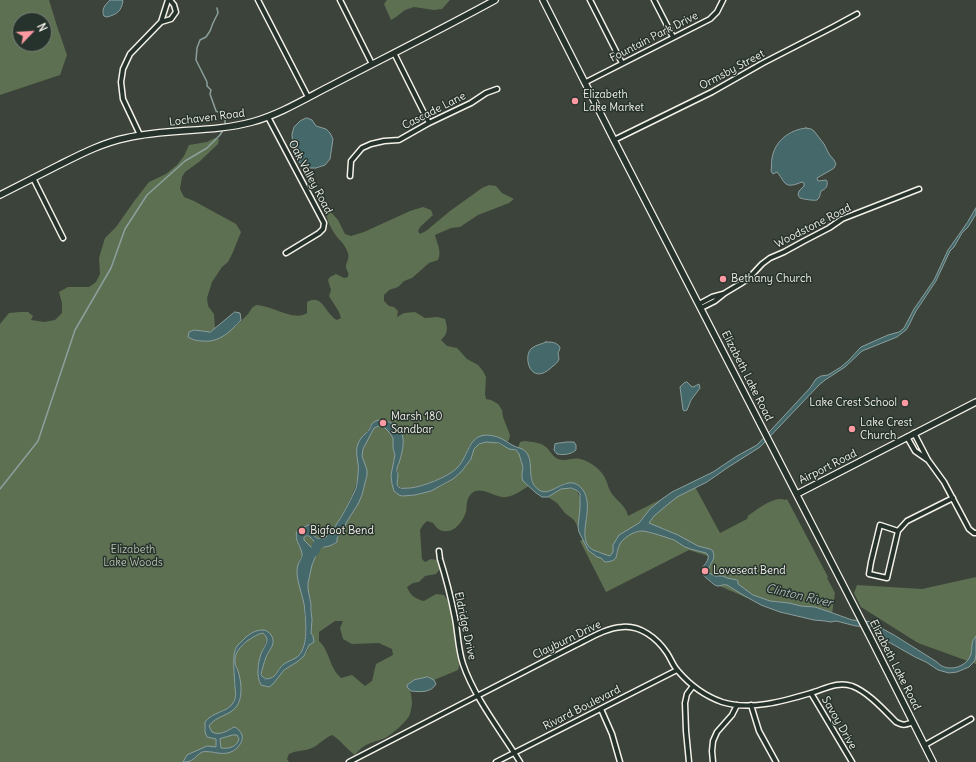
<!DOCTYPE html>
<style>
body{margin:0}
#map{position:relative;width:976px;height:762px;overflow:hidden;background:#3c433a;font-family:Delius,sans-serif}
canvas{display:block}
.north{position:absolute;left:12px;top:12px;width:40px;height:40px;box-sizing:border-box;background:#26332d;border:1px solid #787f78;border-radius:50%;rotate:65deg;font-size:11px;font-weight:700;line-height:16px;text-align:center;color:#f4f1e8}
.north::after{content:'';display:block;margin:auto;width:14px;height:18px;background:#ff9aa2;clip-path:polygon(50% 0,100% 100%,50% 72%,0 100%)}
</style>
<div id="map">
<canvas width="976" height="762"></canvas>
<div class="north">N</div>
</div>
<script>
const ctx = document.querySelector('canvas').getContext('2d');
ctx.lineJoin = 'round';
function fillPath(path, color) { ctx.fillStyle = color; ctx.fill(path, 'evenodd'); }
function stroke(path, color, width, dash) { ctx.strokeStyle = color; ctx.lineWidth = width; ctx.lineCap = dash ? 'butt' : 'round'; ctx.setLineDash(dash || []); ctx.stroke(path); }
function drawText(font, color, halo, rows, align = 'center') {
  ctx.font = font + ' Delius,sans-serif'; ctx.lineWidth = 3; ctx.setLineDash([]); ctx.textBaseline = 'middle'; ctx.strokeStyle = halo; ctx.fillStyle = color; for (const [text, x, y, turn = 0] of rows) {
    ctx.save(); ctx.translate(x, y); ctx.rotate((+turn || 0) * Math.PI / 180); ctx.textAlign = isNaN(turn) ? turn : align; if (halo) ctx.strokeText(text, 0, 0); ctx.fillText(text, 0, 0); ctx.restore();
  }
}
fillPath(new Path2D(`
 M0 0H49L57 26 67 55 60 75 0 95ZM20 20H44V44H20Z
 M387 0H450L442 9 434 10 414 7 405 10 396 17 391 20 384 4Z
 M215 138 219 139 218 144 199 162 185 172 182 177 180 189 184 197 194 201 236 224 241 232 233 252 228 262 222 267 212 282 207 298 208 306 214 314 215 328 210 332 194 330 193 340 236 326 248 314 252 308 256 305C271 305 294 322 307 313V302C321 294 324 309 332 316 333 318 335 319 337 320L341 318 339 312 329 296 331 290 328 280 330 277 336 274 344 278 348 277C349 272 348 273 346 268 345 264 350 259 348 253 346 247 342 242 338 238 332 231 327 221 326 212L330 211 338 220 345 234 351 236 364 232 410 211 423 207 431 210 433 215 420 227 418 231 420 234 426 231 450 211 482 188 489 185 496 186 502 193 514 199 509 203 478 215 460 227 451 228 435 235C437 244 442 251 438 260L429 263 412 278 404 281 398 287 389 290 384 295V301L389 306 394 307 398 311 397 317 404 313 415 312 425 318 438 317 445 319C448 329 448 333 441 340L447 346 457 348 467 359 478 365 483 371 486 377 485 394 486 399 491 400 498 404 502 410 503 417 510 435 509 440 507 442 492 435 470 445C466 453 463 463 456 469 447 477 409 494 398 486L397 482 398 473 397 469 399 462 398 428 387 421 371 425C368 433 360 437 358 445 355 452 358 459 359 466 360 471 358 477 357 481 355 492 334 535 324 539 319 541 316 538 313 535L317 526 308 525 297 531V540L302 550 307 609 304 611C306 623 308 647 298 656 294 661 286 661 282 666 275 672 277 678 266 679L262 676C261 665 267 655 272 646L266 631 261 633 265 634 267 639 266 641 261 655 258 670 261 685 269 687 273 684 284 670 297 662 304 656 308 650 311 631 312 620 311 601 308 589V583L312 565 315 555V551L304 540V537C306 536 308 536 310 537 313 539 315 543 317 545 324 549 331 546 337 542V539L344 529 346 523 358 504 362 495 367 475 362 456 363 449 374 428 379 426H383L389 432 393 438 395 455 391 475 392 484 400 496C427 496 454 484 469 462 473 455 472 448 480 444 490 438 500 445 509 448 513 450 517 450 520 454 524 461 522 470 522 478L529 486C522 490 514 496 506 497 495 499 481 484 471 494 466 499 467 506 466 512 464 519 456 531 448 531 441 532 437 529 433 523L427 521 423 525 420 530 422 559 425 562 431 559 437 560 440 569 436 574 425 576 419 582 413 583 407 587C410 595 415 599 424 601L436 594 444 595 448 601 452 612 460 662 458 670 434 680 428 677 414 680 407 687C412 692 411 695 412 702 412 706 411 710 410 714 407 722 392 734 385 738 372 743 364 743 355 755 346 749 341 740 332 735 324 738 319 745 312 748 305 751 297 750 289 754L287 759 289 762H0V324L9 313 20 312H28L33 316 31 320 44 322 55 320 62 313V303L59 292 68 287H89L96 282 100 274 99 258 105 238 116 227 135 200 149 182 166 174 177 165 184 156 189 145 207 142ZM335 621H343L340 628 343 639 352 644 379 643 392 649 393 655 376 664 372 681 365 686 352 675 341 678C331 669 331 660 325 649 324 646 321 643 319 641V632Z
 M524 441C532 442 541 442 547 448 551 452 553 457 558 459 565 462 573 457 580 459 590 461 602 470 606 480 608 485 609 490 612 494 618 502 626 506 628 516L693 483 720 533 747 519 748 516C756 510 775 495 785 500L787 499 828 577 827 578 835 593 832 614 778 611 710 582V574L708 570 711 564V557L689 550 606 592 580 541 585 538C584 533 585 528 586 522 588 510 588 500 582 490L566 483C559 485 551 493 543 492 526 490 534 461 526 452 524 449 521 449 518 448L520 442Z
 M567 488 576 490C583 497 580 517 578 527L574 520 565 513 557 503 548 497 561 489Z
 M976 577V664L918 643 861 607 854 593 857 585 922 589Z`), '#5e7052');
const water = new Path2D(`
 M110 0H122L123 1C121 11 118 14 107 17L104 16C101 9 105 5 110 0Z
 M307 118 312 120 316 126 326 129 330 133 333 139 330 159 325 165 316 168H307L301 165 293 149 292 134 294 127 300 121Z
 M806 128 811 129 814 131 824 144 829 154 834 160 836 164 834 168 831 170 817 178 818 181 826 180 827 181C828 186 826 189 821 191 820 194 820 198 817 200 815 201 802 199 800 198 799 197 799 196 798 195L799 191 804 186V183L802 182C799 183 795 185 792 185 784 187 782 177 777 172L773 174 771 171C772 167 771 163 772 158 775 141 789 130 806 128Z
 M976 208V214L968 227 962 233 954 247 950 251 936 281 916 311 908 327 906 330 897 337 862 351 845 367 825 380 819 385 760 447 727 468 707 482 677 497 667 505 654 516 649 523 678 535 698 546 710 549 713 551 714 557C713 562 707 567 709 573L715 576H723L727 578 737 580 738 581V584L753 595 770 601 789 603 801 606 815 607 830 612 852 620 874 622 883 629 894 635 937 662C946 673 967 668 971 654 973 647 970 643 976 636V654L975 660 971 665 969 667 957 672 949 673 938 670 926 662 915 657 887 641 871 627 856 626 836 621 831 622 825 621 814 620 780 612 761 605 743 595 727 585C723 584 721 586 718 586 715 586 712 583 710 581 691 567 710 567 708 555L706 553C699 551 692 550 685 547 681 545 678 542 674 540 668 538 648 531 642 531 634 531 622 538 619 546 615 555 620 561 605 562L601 558 597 557 588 550 579 532 578 527 580 508V494L578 491 576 490 571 488 561 489 548 497H542L535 492 523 481 522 478V473L523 467 519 454 516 450 509 449 499 443 486 442 479 444 474 449 471 459 461 472 453 479 431 491 415 495 402 496 399 495 394 491 392 484 391 475 395 455 393 448V438L389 432 385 428 381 425 374 428 363 449 362 456 367 470V475L362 495 358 504 346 523 344 529 337 538V542C331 546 324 549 317 545 315 543 313 539 310 537 308 535 306 536 304 537V540L315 551 316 555 312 565 308 583V589L311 604V610L312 620 311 633 313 636 314 642 309 645 304 656 297 662 284 670 273 684 269 687 261 685C256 677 258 662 261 654 263 649 267 644 267 639 266 636 265 635 263 633 257 634 252 638 247 641 241 646 234 653 235 662 235 665 237 668 238 671 241 680 243 695 238 704 232 716 216 715 209 726L212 732C220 736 227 731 234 727 238 728 240 731 242 735 243 740 241 743 238 747 231 755 221 754 212 752 209 752 205 751 202 752 194 757 194 762 183 762L187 755 189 754 207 746 216 747V739L207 737 205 732V722C212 712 228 712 233 703 236 699 236 693 235 688 235 678 231 654 237 646 240 643 243 640 246 637 251 633 256 630 263 630 266 630 269 632 271 635 277 643 269 650 266 657 264 663 262 669 261 675L263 677 266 679C278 678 276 670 284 664 288 661 293 660 297 657 308 649 306 625 305 613 304 610 305 607 304 604 302 594 298 584 297 574 297 572 297 567 298 565 299 560 303 559 302 554 301 545 294 541 297 531L308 525 317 526 313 535C316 537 317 539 321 539 331 540 352 498 356 488 357 484 358 478 358 473 360 464 354 452 358 444 359 441 362 436 365 434 367 432 368 432 369 430 371 427 371 424 374 422 384 415 403 428 403 439 404 447 401 456 399 463 398 465 397 467 397 469 396 473 398 471 398 475 398 478 397 481 397 484 398 490 405 488 410 488 422 487 448 477 457 468 470 455 468 430 494 436 500 437 507 442 512 445 517 448 523 448 526 452 535 462 525 481 539 490 552 499 568 470 583 490 596 509 574 539 593 550 596 551 599 552 601 553 604 554 607 555 610 556L613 552V545L619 535 639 523 650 509 662 499 672 492 713 472 737 456 757 445 810 388 816 379 821 376 828 375 841 367 849 360 861 347 888 335 899 332 904 328 914 309 934 280 948 250 967 223ZM233 735H237L239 739C237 747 229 749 221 748L220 739Z
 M235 312 240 313 241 320C231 331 219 343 203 341 197 341 193 340 188 337L189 332 194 330 210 332Z
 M546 342C552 342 556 342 560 347 560 349 559 351 558 353 558 355 559 357 559 359 558 362 555 365 553 366 530 389 522 355 532 348 536 345 542 344 546 342Z
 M687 382 691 386 693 387 699 384 700 388 691 400 687 410 685 411 683 410 680 387 684 383Z
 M567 442H574L576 445V450C570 455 563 455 557 454L554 450 555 444Z
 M428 677 434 680 436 684C431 693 420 692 411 691L407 687V685L414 680Z`);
fillPath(water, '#45686b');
stroke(water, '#8b9f9d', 1);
stroke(new Path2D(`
 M217 8 218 13 213 23 210 31 206 37 200 40 197 48 196 60 207 82V86L211 90 210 94 216 111C222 113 226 118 225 124
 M0 489 38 441 75 330 111 268 125 229 147 195 185 161 207 148 220 135 223 130`), '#8b9f9d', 1.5);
stroke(new Path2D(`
 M306 559 315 551 317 545 321 543`), '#45686b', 9);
const street = new Path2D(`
 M258 0 308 97
 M340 0 372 64
 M590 0 622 63
 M654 0 673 37
 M161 22 171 19 176 12 174 5 170 0
 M394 53 429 123
 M586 82 710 19 717 12 723 0
 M268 117 324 223 323 229 319 233 286 253
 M140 135 123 99 121 82 123 69 130 54 161 22 168 0
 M614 140 712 92 763 63 833 27 857 14
 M350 176 351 161 362 148 371 144 384 141 399 140 429 123 471 103 486 93 497 89
 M33 178 63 238
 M699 304 712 297 723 294
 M701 308 715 301 725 293 740 284 749 278 762 264 770 258 784 252 804 241 829 228 842 219 919 189
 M914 433 928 460 944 482 969 529 974 533H976
 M907 437 915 451 928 460
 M898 531 880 525 871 562 869 574 887 578 898 531 907 521 953 498
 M439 551 440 559C446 578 451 598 455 618 458 634 458 649 463 664 475 699 501 731 520 762
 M811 693 852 762
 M751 705 759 731 776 762
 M601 709 612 734 620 762
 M925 745 971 719
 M349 762 574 646C589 639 605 628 622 627 640 625 657 638 667 653 671 659 673 666 678 671 690 685 705 696 722 702 750 711 784 701 811 693 825 689 837 681 852 686 868 692 884 710 896 722 904 726 905 725 913 722
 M496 762 677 670
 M689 762 686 731 685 703 687 694 693 686
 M713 762 712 751 713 741 717 732 732 715 737 705`);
const secondary = new Path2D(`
 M543 0 614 140 870 637 933 762
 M0 195C20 185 39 175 59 165 81 154 102 143 126 138 168 128 211 133 252 122 281 114 308 97 334 84 388 56 442 29 495 0
 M797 494 976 402`);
stroke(street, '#f4f1e8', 7);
stroke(secondary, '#f4f1e8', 8);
stroke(street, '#26332d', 4);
stroke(secondary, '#26332d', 5.5);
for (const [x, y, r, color] of [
 [575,101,4,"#ff9aa2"],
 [723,279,4,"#ff9aa2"],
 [905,403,4,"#ff9aa2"],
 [383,423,4,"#ff9aa2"],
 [852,429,4,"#ff9aa2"],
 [302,531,4,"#ff9aa2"],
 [705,571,4,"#ff9aa2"]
]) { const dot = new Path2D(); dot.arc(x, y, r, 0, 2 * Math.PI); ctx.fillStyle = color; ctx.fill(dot); stroke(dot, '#26332d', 1.5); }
drawText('11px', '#f4f1e8', '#26332d', [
 ["Fountain Park Drive",654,37,-27],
 ["Ormsby Street",732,70,-28],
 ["Cascade Lane",434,111,-27],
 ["Lochaven Road",207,118,-7],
 ["Oak Valley Road",310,177,62],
 ["Woodstone Road",813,226,-27],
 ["Elizabeth Lake Road",747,376,63],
 ["Airport Road",828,467,-27],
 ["Eldridge Drive",465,626,78],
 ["Clayburn Drive",567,640,-26],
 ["Elizabeth Lake Road",895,665,63],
 ["Rivard Boulevard",582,708,-27],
 ["Savoy Drive",839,723,60]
]);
drawText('11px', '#f4f1e8', '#26332d', [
 ["Elizabeth",583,95],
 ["Lake Market",583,108],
 ["Bethany Church",731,279],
 ["Lake Crest School",897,403,"right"],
 ["Marsh 180",391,417],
 ["Sandbar",391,430],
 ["Lake Crest",860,423],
 ["Church",860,436],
 ["Bigfoot Bend",310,531],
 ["Loveseat Bend",713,571]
], 'left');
drawText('11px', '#b8bdac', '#26332d', [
 ["Elizabeth",133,550],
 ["Lake Woods",133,563]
]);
drawText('italic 12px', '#aebab6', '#26332d', [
 ["Clinton River",799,596,13]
]);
</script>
